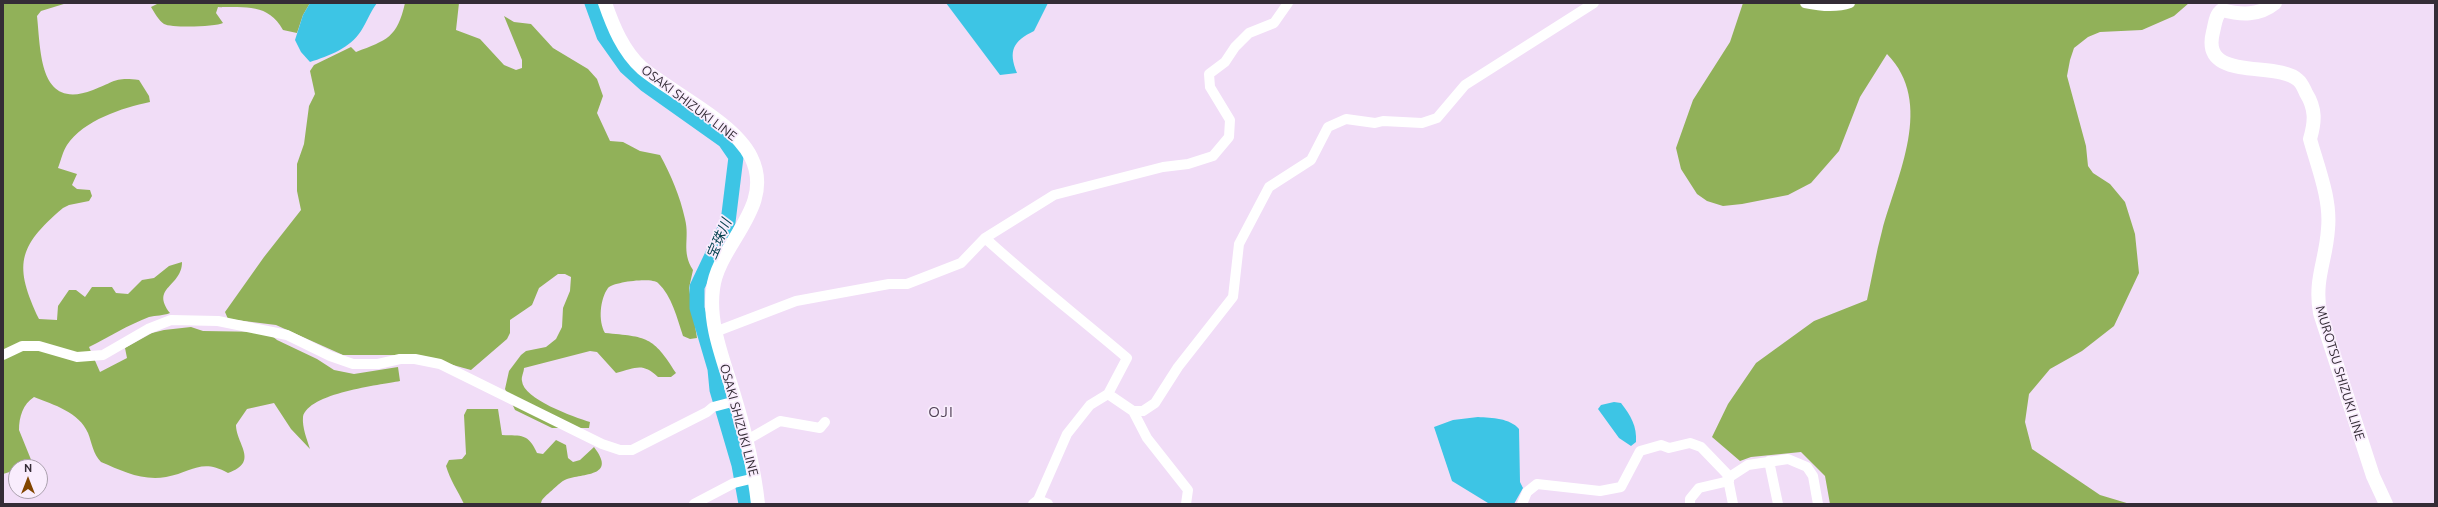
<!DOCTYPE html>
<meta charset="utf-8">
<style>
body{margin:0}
#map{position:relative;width:2438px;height:507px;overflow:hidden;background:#f1ddf7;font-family:Ubuntu,sans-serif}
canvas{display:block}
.frame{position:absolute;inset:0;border:4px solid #342c36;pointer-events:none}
.north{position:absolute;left:8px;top:459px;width:40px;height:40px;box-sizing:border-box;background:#f9edfd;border:1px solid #aaa0ad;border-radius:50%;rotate:0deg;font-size:11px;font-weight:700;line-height:16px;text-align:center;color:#342c36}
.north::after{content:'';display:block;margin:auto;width:14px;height:18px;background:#814500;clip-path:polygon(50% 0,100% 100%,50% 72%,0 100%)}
</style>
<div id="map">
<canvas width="2438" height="507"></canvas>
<div class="frame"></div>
<div class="north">N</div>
</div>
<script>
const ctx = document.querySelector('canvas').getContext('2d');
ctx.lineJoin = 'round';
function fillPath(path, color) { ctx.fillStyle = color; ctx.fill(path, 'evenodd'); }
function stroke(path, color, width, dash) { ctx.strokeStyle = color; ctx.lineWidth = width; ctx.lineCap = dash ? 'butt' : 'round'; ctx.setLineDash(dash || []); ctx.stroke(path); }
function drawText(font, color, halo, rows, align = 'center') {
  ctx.font = font + ' Ubuntu,"Noto Sans JP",sans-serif'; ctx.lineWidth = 3.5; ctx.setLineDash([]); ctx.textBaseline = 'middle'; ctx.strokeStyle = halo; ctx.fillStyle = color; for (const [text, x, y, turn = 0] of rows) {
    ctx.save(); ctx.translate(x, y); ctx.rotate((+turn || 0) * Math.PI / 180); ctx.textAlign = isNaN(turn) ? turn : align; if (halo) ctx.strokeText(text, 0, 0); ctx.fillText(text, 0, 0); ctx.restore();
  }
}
fillPath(new Path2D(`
 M3 3H67L41 11 37 16C41 52 39 111 93 90 115 82 114 77 139 80L149 96 150 102C122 108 84 120 67 145 63 151 61 160 58 168L77 174 72 185 77 189 90 190 92 196 89 201 69 205 63 208C17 247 14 266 39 319L57 320 58 306 69 290H76L85 297 92 287H112L116 293 128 294 142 280 154 278 169 266 182 262C182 287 150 287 170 313 163 316 156 315 149 317 128 325 109 337 89 347L100 372 127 358 125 348 152 333 164 330 191 327 203 331 267 332 277 340 317 359 334 370 354 374 398 367 400 381C380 385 308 393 303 417 302 427 307 440 310 449L291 429 274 403 247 409 236 425C236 444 260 462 228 473 201 458 193 472 166 477 142 481 122 471 101 462 93 454 92 443 88 433 79 412 54 405 34 397 23 404 19 417 19 430L34 467H16V470L3 474Z
 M159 3H310L303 15 297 33 283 30C268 3 246 8 218 7L216 13 223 23C216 27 171 28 164 24 159 21 154 12 151 7Z
 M405 3H459L456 30 480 39 504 65 516 70 522 68V60L504 16 514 22 531 24 553 48 588 69 597 79 603 96 597 113 610 141 623 142 640 151 660 155C671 175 680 196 685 219 690 239 681 251 693 270L689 288 697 338 690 339 683 336C677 318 672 296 658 283 652 277 613 282 608 288 600 299 598 321 605 333 647 337 653 336 676 373L671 377H658C642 362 636 368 616 373L597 352 590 351 524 368C524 372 521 377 522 381 523 399 574 417 590 422L589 428H552L515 410 505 389 509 371 521 355 526 351 546 347 556 339 562 327 563 308 570 291 571 277 565 274H558L539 288 532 305 510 320V333L507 339 471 370 417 355H343L276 325 228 319 225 312 264 257 301 210 297 191V164L304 144 309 106 315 94 310 71 314 65 351 47 356 52C387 40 397 38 405 3Z
 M1743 3H2189L2174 16 2142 30 2100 32 2088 37 2074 48 2070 60 2067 76 2086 146 2088 166 2093 173 2110 184 2125 202 2135 234 2139 273 2114 326 2082 351 2050 369 2029 394 2025 422 2032 449 2100 495 2130 504H1830L1825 476 1801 452 1751 457 1740 461 1712 437 1728 404 1756 363 1814 321 1867 300C1872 277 1876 253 1882 231 1897 175 1935 103 1887 54L1860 97 1839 151 1811 183 1788 195 1742 204 1723 206 1707 201 1697 194 1681 169 1676 148 1693 100 1730 42Z
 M467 409H498L502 435C522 436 528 433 537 453L543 454 556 440 566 445 568 458 573 462 580 460 594 447C616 476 587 473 567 479 561 481 555 488 550 492 546 496 541 499 541 504H464C458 491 450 480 446 466L449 460 462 459 466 454 464 415Z`), '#91b159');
fillPath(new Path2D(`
 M310 3H377C370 12 367 22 361 31 350 48 329 56 310 62L301 52 295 40 303 15Z
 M946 3H1048L1034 31C1013 41 1008 51 1017 73L1000 75Z
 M1614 402 1621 403C1631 416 1637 426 1636 442L1631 446 1619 438 1598 409 1601 405Z
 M1478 417C1492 418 1510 418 1519 429L1520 482 1523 488 1514 504 1488 503 1452 481 1434 427 1453 420Z`), '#3dc5e5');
stroke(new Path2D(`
 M592 3 604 36 626 67 646 85 725 141 736 157 728 222 697 287V308L715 369 717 390 739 465 746 504`), '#3dc5e5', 15);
stroke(new Path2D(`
 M1805 3C1819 6 1836 8 1850 3
 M985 238C1031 280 1080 318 1127 358L1108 394 1090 405 1067 434 1038 500 1033 504
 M715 332 796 301 889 284H907L961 263 985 238 1054 195 1163 167 1188 164 1213 156 1229 137 1230 120 1210 87 1209 74 1225 62 1235 47 1249 33 1274 23 1288 3
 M3 355 22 346H39L77 357 103 355 148 329 171 320 218 321 287 335 330 356 353 364H378L400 359H415L440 364 602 444 620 450H632L707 412 713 407 736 401
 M1108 394 1133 411H1143L1155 403 1178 367 1233 297 1239 244 1269 187 1311 160 1328 127 1346 119 1375 123 1383 121 1422 123 1437 118 1465 85 1594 3
 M1133 411 1147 438 1188 490 1186 504
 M747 440 780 421 820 428 825 422
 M1769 461 1778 504
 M1728 478 1748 465 1788 459 1807 467 1813 476 1818 504
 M1038 500 1048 504
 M694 504 734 483 755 478
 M1522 504 1527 492 1537 484 1600 491 1621 487 1640 451 1661 445 1669 448 1690 443 1701 447 1727 474 1733 504
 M1690 504V499L1699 488 1729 481`), '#fff', 10);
stroke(new Path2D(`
 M605 3C613 26 623 51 642 68 672 93 734 122 751 157 776 207 718 244 713 289 708 324 724 361 734 395 745 431 754 467 758 504
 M2275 3C2259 16 2241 15 2222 10 2215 15 2215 25 2213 32 2200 83 2277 60 2298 80 2302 83 2304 89 2306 93 2316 109 2315 122 2310 139 2318 168 2331 199 2328 229 2326 261 2314 279 2320 313L2373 476 2386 504`), '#fff', 14);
drawText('13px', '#342c36', '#f9edfd', [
 ["OSAKI SHIZUKI LINE",689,103,37],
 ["MUROTSU SHIZUKI LINE",2340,373,73],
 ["OSAKI SHIZUKI LINE",739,420,75]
]);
drawText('italic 14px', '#074351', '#f9edfd', [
 ["宝珠川",719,239,-67]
]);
ctx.letterSpacing = '1px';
drawText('15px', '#4d3d52', '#f9edfd', [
 ["OJI",941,412]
]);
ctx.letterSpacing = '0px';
</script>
